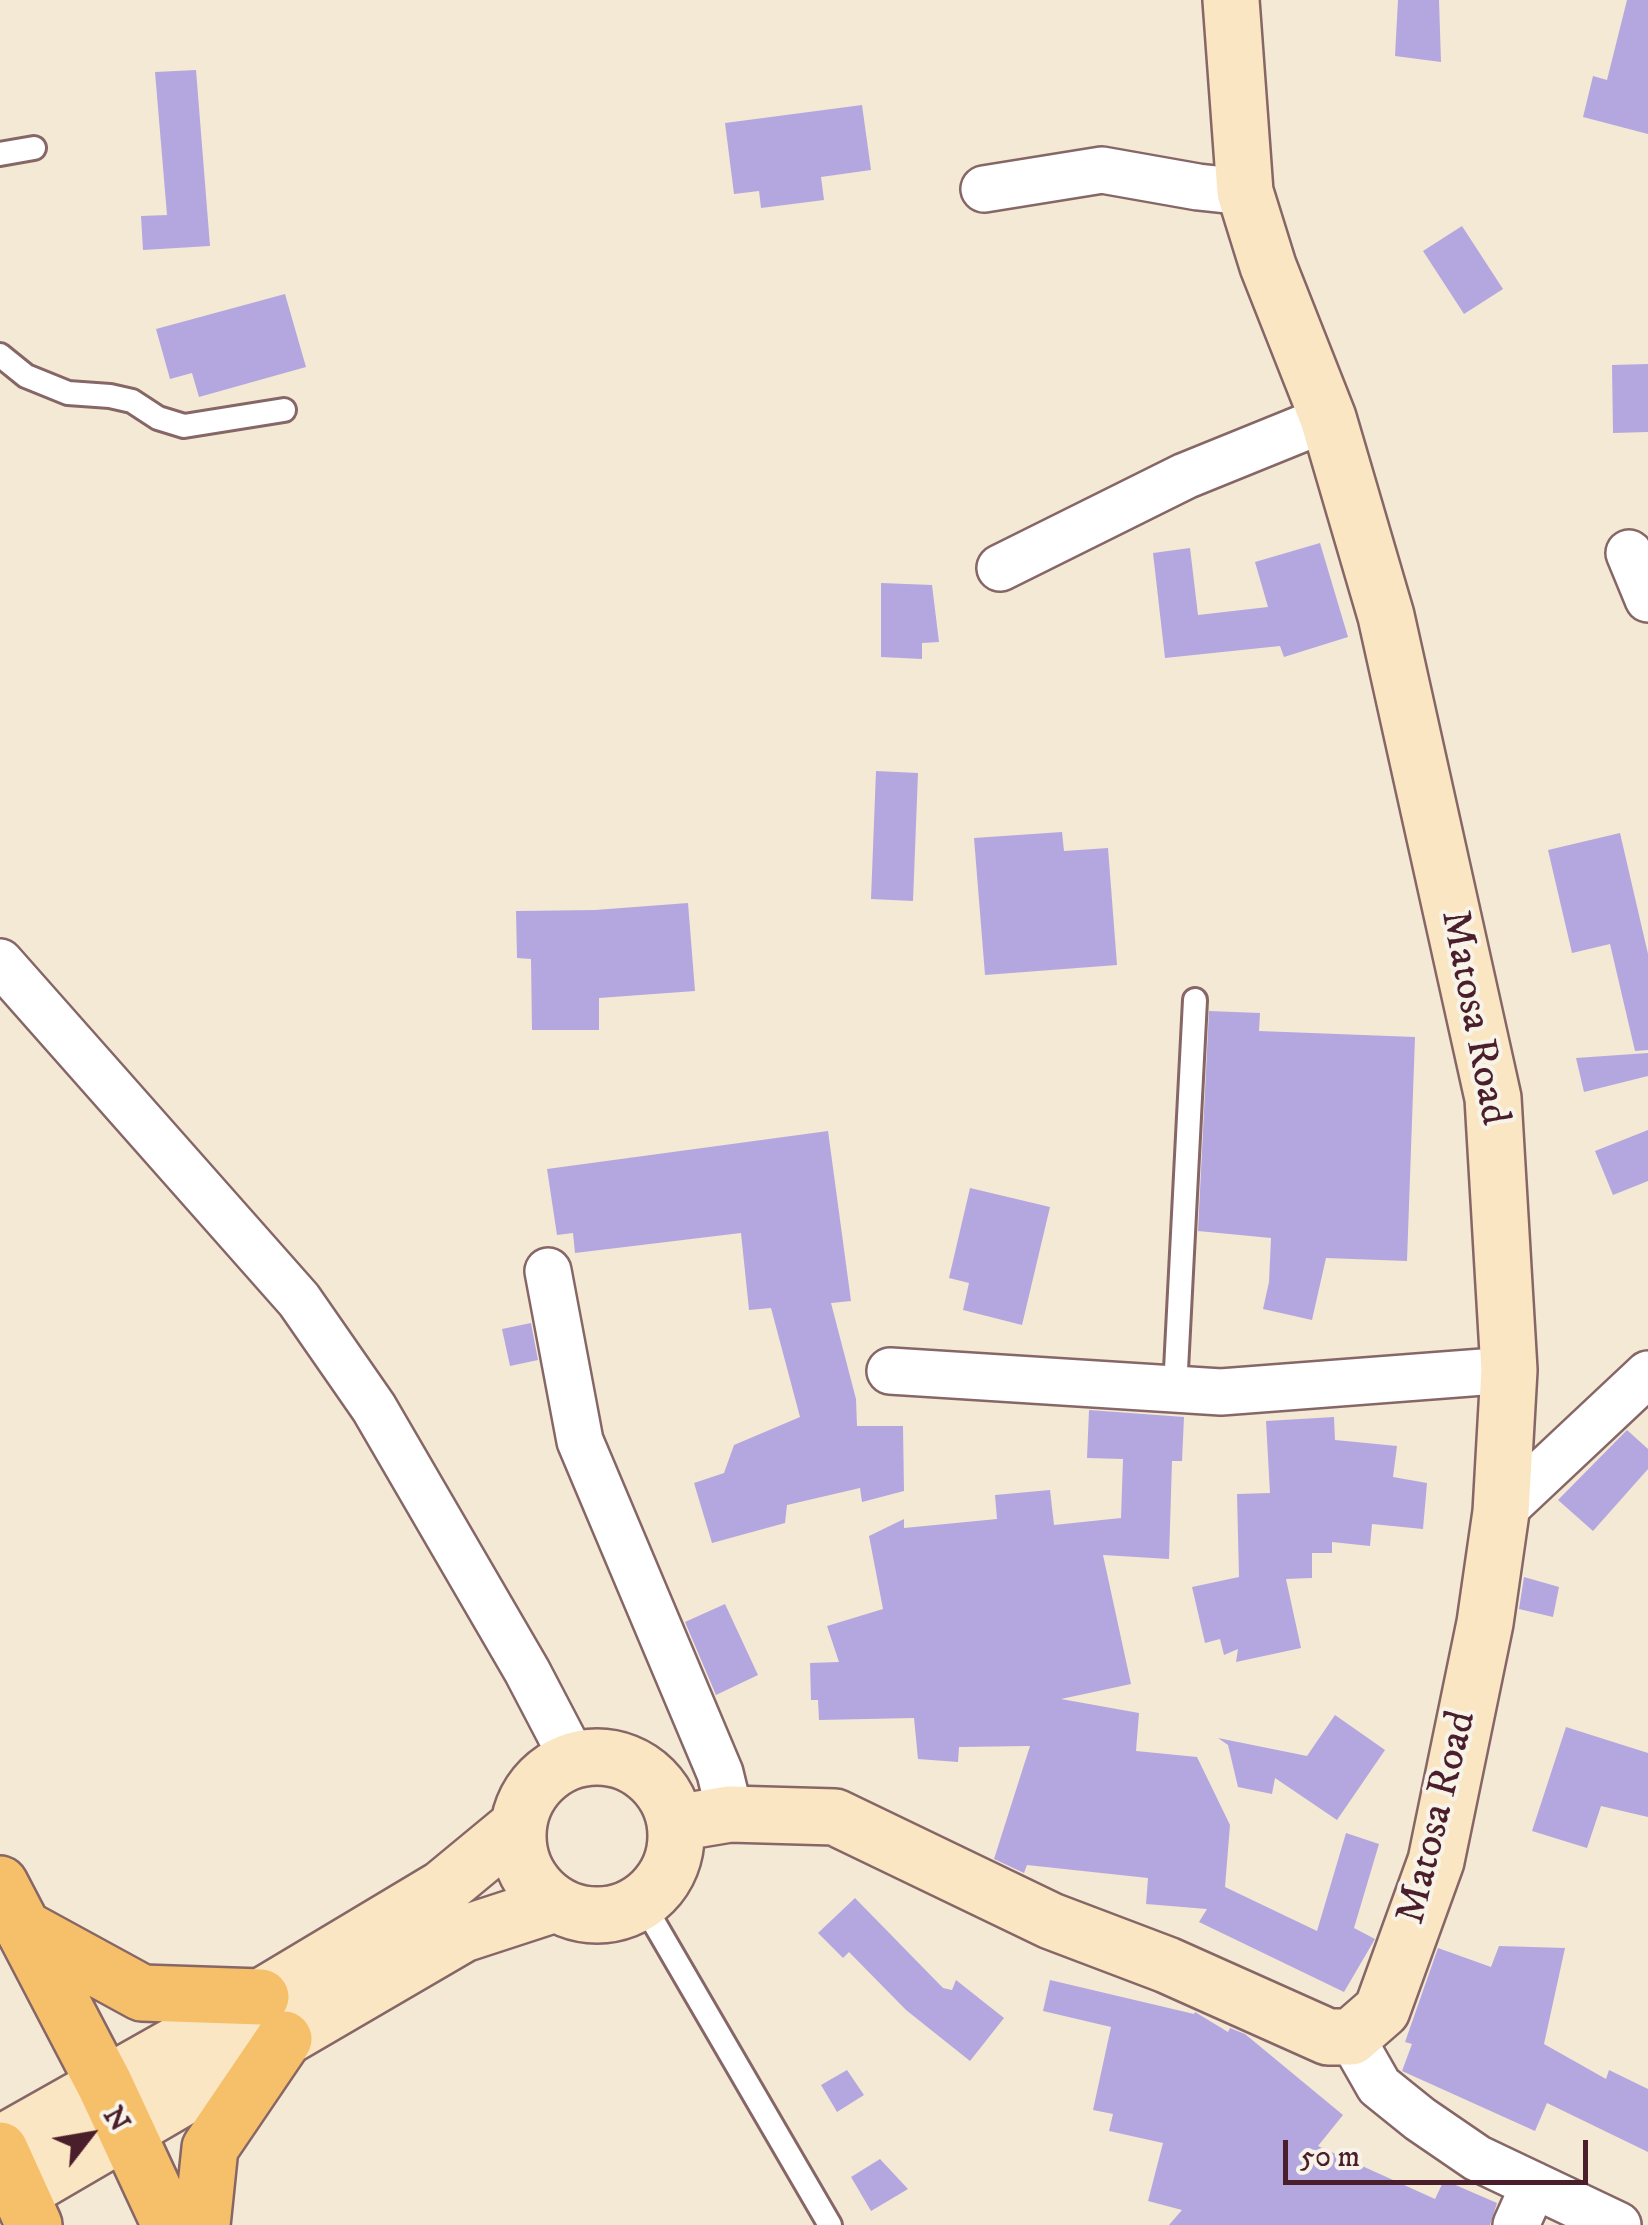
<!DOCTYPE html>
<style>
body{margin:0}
#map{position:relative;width:1648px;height:2225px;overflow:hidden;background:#f4e9d5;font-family:"IM FELL DW Pica",serif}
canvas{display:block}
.north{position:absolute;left:40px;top:2085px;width:100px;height:100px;-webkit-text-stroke:8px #f7f3e8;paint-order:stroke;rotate:59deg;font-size:28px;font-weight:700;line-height:40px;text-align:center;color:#4a1f2b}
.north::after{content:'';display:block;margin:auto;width:35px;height:45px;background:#4a1f2b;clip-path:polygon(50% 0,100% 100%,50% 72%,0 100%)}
.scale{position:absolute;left:1283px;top:2140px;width:305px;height:45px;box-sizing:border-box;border:5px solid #4a1f2b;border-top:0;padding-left:12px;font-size:30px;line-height:35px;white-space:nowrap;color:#4a1f2b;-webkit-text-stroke:8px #f7f3e8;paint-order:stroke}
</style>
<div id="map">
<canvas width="1648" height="2225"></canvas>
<div class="north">N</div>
<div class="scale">50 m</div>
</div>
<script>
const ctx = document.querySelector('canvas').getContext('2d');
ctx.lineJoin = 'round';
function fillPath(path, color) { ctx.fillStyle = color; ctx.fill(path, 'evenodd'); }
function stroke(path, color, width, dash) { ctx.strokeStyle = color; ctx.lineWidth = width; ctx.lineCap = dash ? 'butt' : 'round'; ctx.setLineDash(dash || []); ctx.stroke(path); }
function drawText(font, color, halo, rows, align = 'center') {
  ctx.font = font + ' "IM FELL DW Pica",serif'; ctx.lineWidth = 8; ctx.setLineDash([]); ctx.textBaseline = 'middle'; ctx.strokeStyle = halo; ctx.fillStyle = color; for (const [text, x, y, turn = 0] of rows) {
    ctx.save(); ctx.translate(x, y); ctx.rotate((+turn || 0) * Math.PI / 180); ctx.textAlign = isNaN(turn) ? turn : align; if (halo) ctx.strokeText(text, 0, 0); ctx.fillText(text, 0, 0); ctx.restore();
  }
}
fillPath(new Path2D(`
 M1398 0H1439L1441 62 1395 56Z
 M1627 0H1648V134L1583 117 1593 76 1607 80Z
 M196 70 210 246 143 250 141 216 167 215 155 72Z
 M862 105 871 170 821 177 824 200 761 208 759 191 734 194 725 123Z
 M1462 226 1503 289 1464 314 1423 251Z
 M285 294 306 367 199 397 192 373 170 379 156 329Z
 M1648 364V432L1613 433 1612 365Z
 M1320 543 1348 637 1284 657 1280 646 1165 658 1153 553 1190 548 1198 615 1268 607 1255 562Z
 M881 583 932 585 939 642 922 643V659L881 657Z
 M876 771 918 773 913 901 871 899Z
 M1062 832 1064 851 1108 848 1117 965 985 975 974 838Z
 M1620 833 1648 954V1050L1635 1051 1610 944 1572 953 1548 850Z
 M688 903 695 991 599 998V1030H532L531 959 517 958 516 911 595 910Z
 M1209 1011 1260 1013 1259 1031 1415 1037 1407 1261 1326 1258 1312 1320 1263 1309 1269 1282 1271 1238 1198 1231Z
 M1648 1053V1076L1584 1092 1576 1058Z
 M1648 1130V1181L1613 1195 1595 1151Z
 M828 1131 851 1301 831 1303 856 1399 857 1426H903L904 1491 862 1502 860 1488 787 1505 785 1523 712 1543 694 1483 724 1473 734 1445 800 1417 771 1308 749 1310 741 1233 575 1253 573 1233 557 1235 547 1169Z
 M970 1188 1050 1207 1022 1325 963 1310 969 1283 949 1278Z
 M531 1323 538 1360 510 1366 502 1329Z
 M1089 1410 1184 1417 1182 1461H1172L1169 1559 1103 1555 1131 1684 1061 1699 1139 1713 1136 1751 1197 1757 1230 1825 1225 1887 1317 1931 1346 1833 1379 1844 1354 1928 1375 1939 1344 1992 1199 1922 1207 1909 1146 1904 1148 1878 1027 1865 1024 1873 994 1859 1030 1746 959 1747 958 1762 918 1759 914 1718 819 1720 818 1700H811L810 1663 839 1662 827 1626 883 1609 869 1536 904 1519V1528L997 1519 995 1495 1050 1490 1054 1525 1121 1518 1123 1459 1087 1458Z
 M1334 1417 1335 1440 1397 1446 1393 1477 1427 1483 1423 1529 1372 1524 1370 1546 1332 1542V1553H1312V1578L1286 1579 1301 1648 1236 1662 1238 1649 1224 1655 1220 1639 1205 1643 1192 1587 1239 1577 1237 1494 1270 1493 1266 1421Z
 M1627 1430 1648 1449V1469L1593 1531 1558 1500Z
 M1524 1577 1559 1587 1553 1617 1519 1609Z
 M725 1604 758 1675 716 1695 685 1622Z
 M1335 1715 1385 1750 1337 1820 1275 1778 1272 1794 1238 1787 1228 1745 1218 1738 1307 1756Z
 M1566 1727 1648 1753V1817L1601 1806 1587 1848 1532 1831Z
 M855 1898 943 1988 952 1990 956 1980 1004 2018 970 2061 906 2010 849 1952 843 1958 818 1933Z
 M1499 1946 1565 1948 1544 2044 1606 2079 1609 2070 1648 2089V2152L1547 2103 1535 2131 1402 2071 1412 2044 1405 2042 1438 1948 1491 1967Z
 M1050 1980 1194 2014 1195 2012 1228 2032 1230 2028 1245 2034 1343 2115 1318 2146 1435 2199 1444 2180 1497 2203 1490 2225H1169L1182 2210 1148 2201 1163 2143 1109 2131 1113 2114 1093 2110 1111 2027 1043 2011Z
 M847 2070 864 2095 837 2112 821 2085Z
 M880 2159 908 2189 871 2211 851 2177Z`), '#b4a7df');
const lane = new Path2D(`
 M0 154 34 148
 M0 355 26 376 68 393 110 396 132 401 158 418 184 426 284 410
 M1175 1389 1195 1000
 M642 1902 830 2225`);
const street = new Path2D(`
 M984 189 1102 170 1198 187 1245 192
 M1629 553 1648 599
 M1000 568 1185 476 1328 418
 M0 962 299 1300 374 1408 527 1671 573 1759
 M548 1271 580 1441 720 1773 730 1814
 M890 1371 1221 1392 1509 1370
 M1501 1512 1648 1374
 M1351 2037 1379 2086 1420 2119 1477 2158 1618 2225
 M1516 2225 1534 2185`);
const secondary = new Path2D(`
 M518 1836a79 79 0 1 1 158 0a79 79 0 1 1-158 0Z
 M676 1823 730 1814 835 1817 1051 1921 1167 1965 1328 2037H1351L1382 2010 1436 1861 1485 1623 1501 1512 1509 1370 1493 1098 1386 616 1328 418 1268 266 1245 192 1231 0
 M0 2144 261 1997 443 1888 518 1826
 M19 2193 463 1934 555 1904`);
const highway = new Path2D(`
 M0 1884 105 2085 170 2225
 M23 1928 142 1993 261 1997
 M0 2150 34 2225
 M202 2225 210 2148 284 2039`);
stroke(lane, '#866666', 28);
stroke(street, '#866666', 50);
stroke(secondary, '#866666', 60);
stroke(highway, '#866666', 60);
stroke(lane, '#fff', 22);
stroke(street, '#fff', 45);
stroke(secondary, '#fbe6c4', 55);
stroke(highway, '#f6c06b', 55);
drawText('42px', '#4a1f2b', '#f7f3e8', [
 ["Matosa Road",1472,1018,79],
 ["Matosa Road",1439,1818,-76]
]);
</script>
